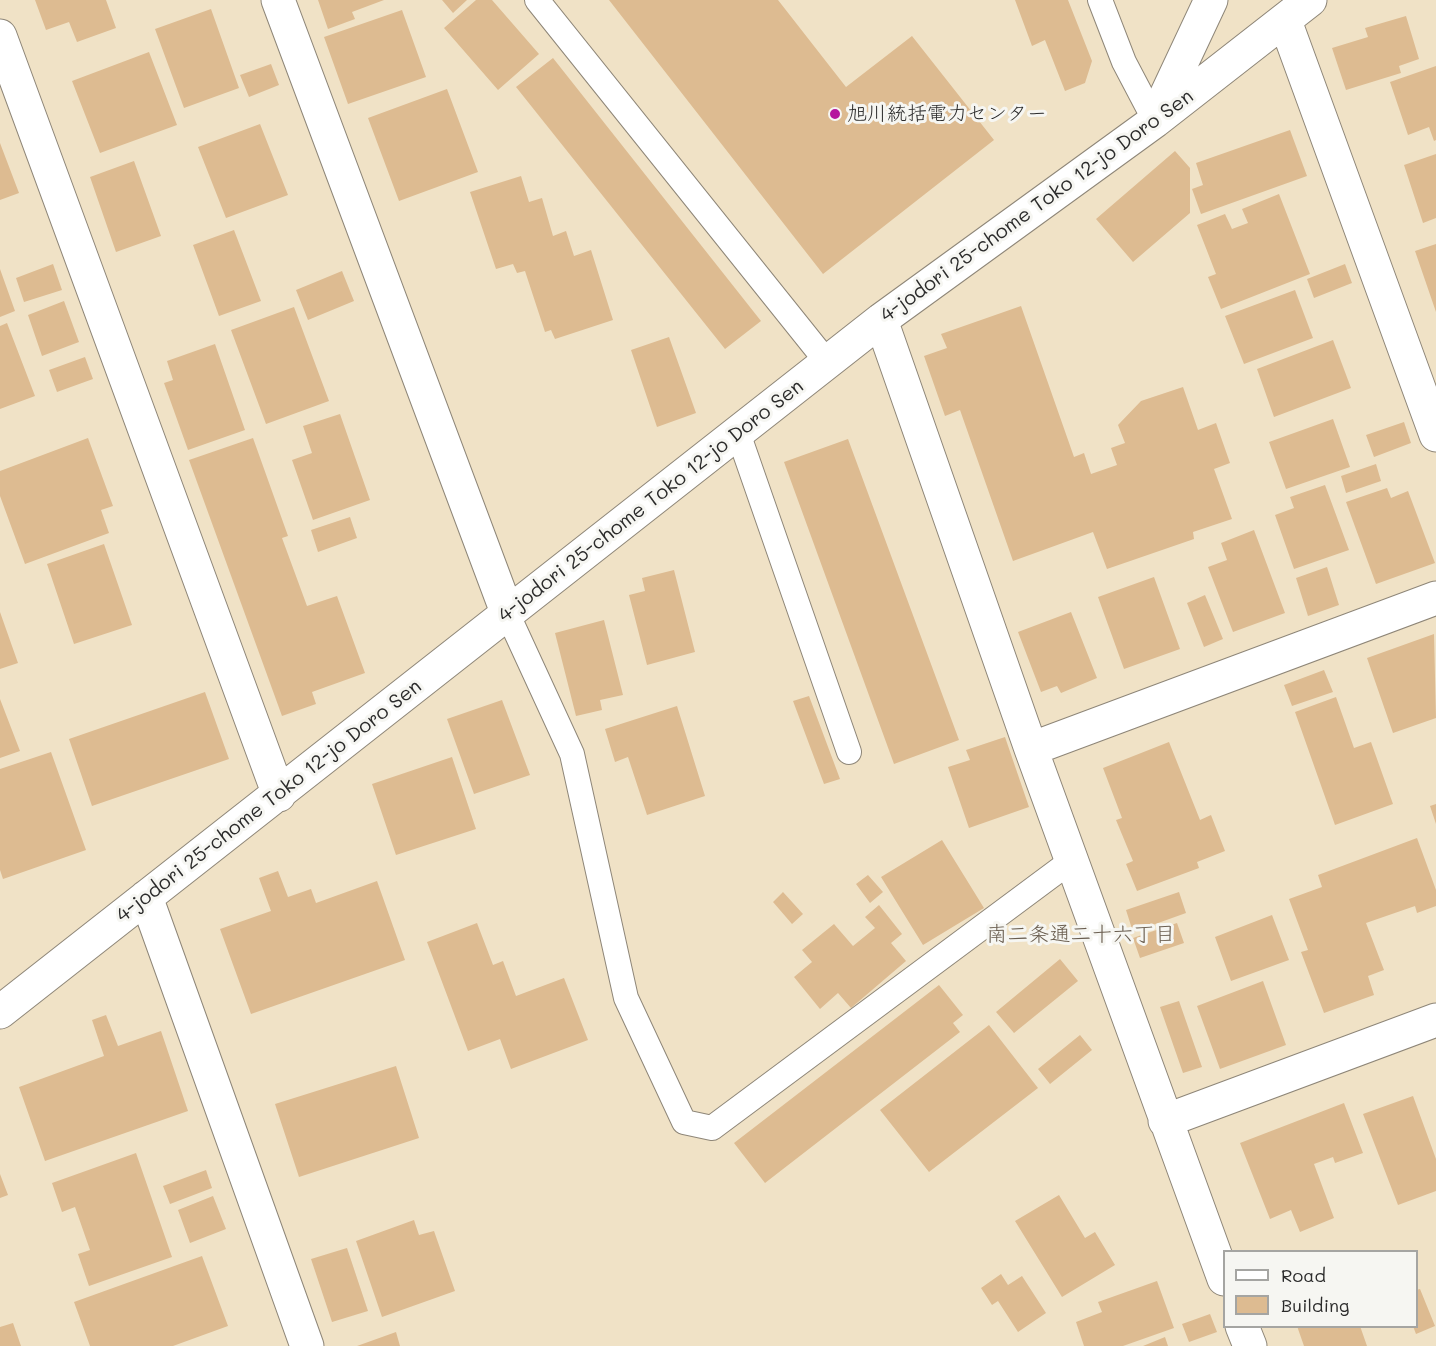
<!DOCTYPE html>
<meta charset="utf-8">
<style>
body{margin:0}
#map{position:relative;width:1436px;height:1346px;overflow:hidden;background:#f0e2c6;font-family:Mali,sans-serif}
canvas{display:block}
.legend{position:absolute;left:1223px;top:1250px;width:195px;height:78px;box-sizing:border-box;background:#f6f6f2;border:2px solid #a5a5a2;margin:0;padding:8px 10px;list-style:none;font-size:18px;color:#2b2b2b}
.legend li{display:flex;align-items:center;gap:12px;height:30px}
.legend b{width:30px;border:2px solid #a5a5a2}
</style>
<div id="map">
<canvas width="1436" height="1346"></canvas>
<ul class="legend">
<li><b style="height:8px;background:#fff"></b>Road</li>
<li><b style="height:16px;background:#ddbb91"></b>Building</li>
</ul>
</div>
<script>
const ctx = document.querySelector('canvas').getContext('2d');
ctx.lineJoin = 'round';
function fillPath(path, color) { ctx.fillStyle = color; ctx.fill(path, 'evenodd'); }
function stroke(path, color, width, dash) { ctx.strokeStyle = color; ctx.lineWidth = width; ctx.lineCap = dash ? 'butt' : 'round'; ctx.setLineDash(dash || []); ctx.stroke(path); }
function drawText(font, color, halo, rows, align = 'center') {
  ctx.font = font + ' Mali,"Klee One",sans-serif'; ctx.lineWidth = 6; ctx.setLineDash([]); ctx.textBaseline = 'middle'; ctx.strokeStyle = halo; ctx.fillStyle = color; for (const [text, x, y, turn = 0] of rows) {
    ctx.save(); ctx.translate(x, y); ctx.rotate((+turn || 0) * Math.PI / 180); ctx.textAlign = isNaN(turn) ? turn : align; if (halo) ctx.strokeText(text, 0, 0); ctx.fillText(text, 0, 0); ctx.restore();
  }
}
fillPath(new Path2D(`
 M35 0H106L116 28 77 42 69 22 46 30Z
 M318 0H384L352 12 355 19 328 29Z
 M442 0H467L453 13Z
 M476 0H492L539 54 498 90 444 28Z
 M609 0H778L846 87 912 36 994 140 823 274Z
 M1015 0H1068L1092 61 1085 83 1065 91 1045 40 1032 46Z
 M211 9 239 88 184 108 155 29Z
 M402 10 426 77 348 104 324 37Z
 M1406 16 1419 59 1399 66 1401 73 1346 90 1332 48 1368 37 1365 28Z
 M149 52 177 125 100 153 72 81Z
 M553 58 761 321 725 349 516 87Z
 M271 64 279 85 249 97 240 75Z
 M1436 66V140L1434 141 1429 127 1408 135 1390 82Z
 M447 89 478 172 399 201 368 118Z
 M260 124 288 195 226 218 198 147Z
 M1290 130 1307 176 1201 214 1192 189 1203 185 1196 163Z
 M0 143 19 193 0 200Z
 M1175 151 1190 168V213L1133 262 1096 219Z
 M1436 154V218L1423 223 1404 165Z
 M134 161 161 236 116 252 90 177Z
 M521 176 529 202 542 198 553 236 566 231 574 256 591 250 613 320 555 339 551 330 545 332 525 271 517 273 513 264 496 269 470 192Z
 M1279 194 1310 274 1221 309 1208 277 1216 274 1197 225 1225 214 1232 229 1248 223 1242 209Z
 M234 230 261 301 219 316 193 245Z
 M1436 244V312L1415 251Z
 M53 264 62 290 24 302 16 278Z
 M1345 264 1352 283 1314 298 1307 279Z
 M0 269 15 311 0 317Z
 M342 271 354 301 308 320 296 290Z
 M1295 290 1313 338 1244 364 1225 316Z
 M64 301 79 342 42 356 28 315Z
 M1021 306 1074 457 1084 453 1091 474 1117 465 1111 448 1125 443 1118 425 1141 401 1183 387 1198 430 1216 423 1230 463 1214 469 1232 519 1193 532 1194 539 1107 569 1093 532 1013 561 960 410 945 416 924 356 947 348 941 334Z
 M294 307 329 401 266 424 231 330Z
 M7 323 35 396 0 409V326Z
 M669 337 696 413 657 427 631 350Z
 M1333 340 1351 388 1274 417 1257 369Z
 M215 344 245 430 188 450 164 383 173 380 167 361Z
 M85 357 93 379 57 392 49 370Z
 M340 414 370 500 313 520 292 460 312 453 303 426Z
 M1333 419 1350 467 1286 489 1269 442Z
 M1404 422 1411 443 1374 457 1366 435Z
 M88 438 113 506 101 510 109 533 25 564 0 496V471Z
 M253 438 288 536 282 538 307 606 337 596 365 673 312 692 316 704 282 716 189 460Z
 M848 439 959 740 894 764 784 462Z
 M1376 464 1381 481 1346 493 1341 476Z
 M1325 485 1349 550 1294 569 1275 515 1294 508 1290 497Z
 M1387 488 1391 498 1408 491 1435 563 1376 584 1346 502Z
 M350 517 357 538 318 552 311 530Z
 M1254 530 1285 613 1233 632 1208 567 1227 560 1221 543Z
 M104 544 132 625 74 644 47 564Z
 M1327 567 1339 605 1308 616 1296 578Z
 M674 570 695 652 647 665 629 595 645 591 642 578Z
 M1154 577 1180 649 1124 669 1098 597Z
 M1205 595 1223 639 1204 647 1187 603Z
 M0 612 18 663 0 669Z
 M1071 612 1097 678 1061 693 1057 686 1041 692 1018 632Z
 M604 620 623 695 600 700 602 710 576 716 555 633Z
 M1434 634 1436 718 1393 733 1367 658Z
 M1324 670 1333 692 1292 706 1284 685Z
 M205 692 229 759 92 806 69 739Z
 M809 696 840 779 824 784 793 701Z
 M1336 697 1354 748 1371 742 1393 804 1335 825 1295 712Z
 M0 699 20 751 0 758Z
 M502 700 530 775 474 794 447 719Z
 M677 706 705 796 647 815 628 757 615 762 605 729Z
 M1005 737 1029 807 969 828 948 767 970 760 966 750Z
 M1169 742 1200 820 1211 815 1225 851 1197 862 1199 868 1137 891 1126 864 1133 861 1116 820 1122 818 1103 768Z
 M51 752 86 850 3 879 0 870V769Z
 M452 757 476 829 396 855 372 784Z
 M1436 804V824L1430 806Z
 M1417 838 1436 890V906L1417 913 1415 906 1366 923 1384 970 1368 976 1374 995 1324 1013 1301 952 1308 950 1289 899 1322 887 1318 875Z
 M942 840 984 908 923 945 881 877Z
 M278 871 288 897 311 889 316 903 377 881 405 960 251 1014 220 929 271 911 259 878Z
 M868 875 883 892 870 903 856 884Z
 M783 892 803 914 792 924 773 902Z
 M1179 892 1186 913 1133 932 1126 910Z
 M879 905 902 934 891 943 906 961 851 1008 838 993 820 1009 794 977 812 962 802 950 834 924 853 946 875 928 865 917Z
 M1272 915 1289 960 1231 981 1215 937Z
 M477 923 493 965 503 961 516 996 564 978 588 1040 511 1069 500 1039 468 1051 427 942Z
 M1177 923 1184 943 1140 958 1133 938Z
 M1060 959 1078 981 1014 1033 996 1012Z
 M1263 981 1286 1045 1220 1069 1197 1006Z
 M939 985 963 1015 953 1023 960 1032 765 1183 734 1143Z
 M1179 1001 1202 1067 1183 1073 1160 1007Z
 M106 1015 118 1046 161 1031 188 1111 45 1161 19 1087 104 1056 92 1020Z
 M989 1025 1038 1088 929 1172 880 1110Z
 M1080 1035 1092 1050 1050 1084 1038 1069Z
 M396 1066 419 1138 299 1177 275 1104Z
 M1413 1096 1436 1159V1191L1398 1205 1363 1114Z
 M1344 1103 1363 1153 1335 1163 1333 1157 1314 1164 1334 1218 1300 1232 1291 1210 1270 1219 1240 1143Z
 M136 1153 172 1257 89 1286 78 1254 90 1250 75 1207 62 1212 52 1183Z
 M206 1170 212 1188 170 1204 163 1186Z
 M0 1174 8 1195 0 1198Z
 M1059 1195 1085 1238 1095 1232 1115 1265 1062 1297 1015 1221Z
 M213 1196 226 1229 190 1243 178 1210Z
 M414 1220 419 1235 434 1231 455 1291 382 1317 356 1241Z
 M347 1248 368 1311 332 1322 311 1259Z
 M202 1256 228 1326 173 1346H90L74 1302Z
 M1001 1274 1008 1285 1022 1276 1046 1313 1018 1332 998 1301 992 1305 981 1288Z
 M1157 1281 1174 1328 1123 1346H1084L1076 1322 1102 1312 1098 1302Z
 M1420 1289 1435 1326 1416 1334 1413 1326H1416V1290Z
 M1210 1314 1217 1332 1189 1342 1182 1324Z
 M13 1323 21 1346H0V1327Z
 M1297 1326H1360L1367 1346H1304Z
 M396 1332 400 1346H357Z
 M1165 1337 1168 1346H1143Z`), '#ddbb91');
const lane = new Path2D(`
 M537 0 827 362
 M1100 0 1124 62 1155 121
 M738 433 849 752
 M508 615 572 754 626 998 684 1122 712 1128 1071 861`);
const street = new Path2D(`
 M278 0 508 615
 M1285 21 1436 435
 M0 36 279 795
 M1157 115 1211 0
 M881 320 1031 749 1224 1279
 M1031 749 1436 598
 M146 897 307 1346
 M0 1012 881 320 1155 121 1310 0
 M1165 1121 1436 1020
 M1242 1326 1250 1346`);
stroke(lane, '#8e8678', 26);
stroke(street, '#8e8678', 35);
stroke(lane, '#fff', 24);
stroke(street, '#fff', 33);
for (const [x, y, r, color] of [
 [835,114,6,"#b5179e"]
]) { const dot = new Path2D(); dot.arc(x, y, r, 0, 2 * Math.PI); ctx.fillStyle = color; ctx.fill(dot); stroke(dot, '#f6f6f2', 2); }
drawText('20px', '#2b2b2b', '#f6f6f2', [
 ["旭川統括電力センター",847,114]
], 'left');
drawText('20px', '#2b2b2b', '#f6f6f2', [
 ["4-jodori 25-chome Toko 12-jo Doro Sen",1037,206,-36],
 ["4-jodori 25-chome Toko 12-jo Doro Sen",651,501,-38],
 ["4-jodori 25-chome Toko 12-jo Doro Sen",269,801,-38]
]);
drawText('21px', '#695d4f', '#f6f6f2', [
 ["南二条通二十六丁目",1081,935]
]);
</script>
